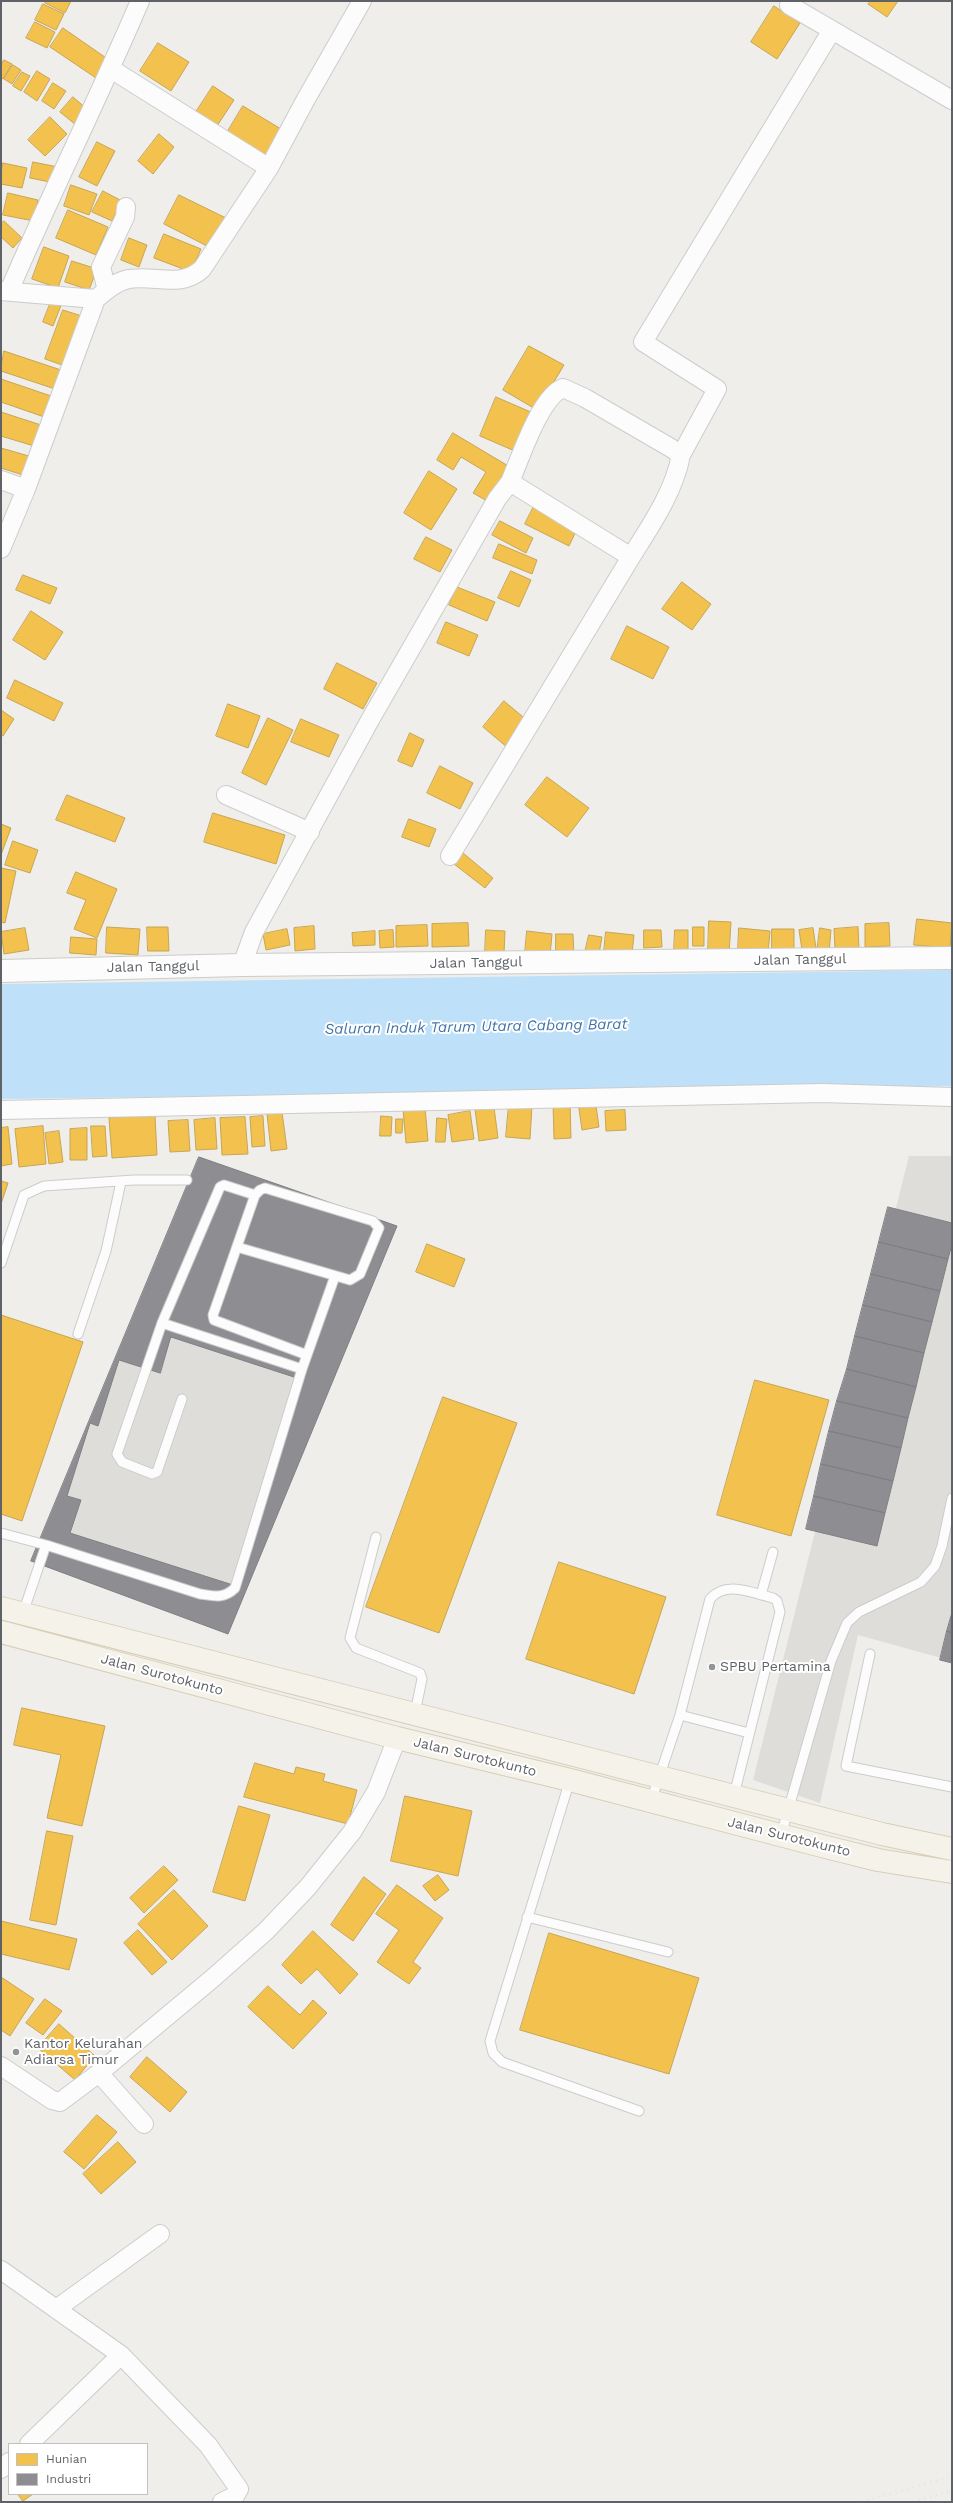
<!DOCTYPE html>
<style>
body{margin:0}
#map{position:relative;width:953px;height:2503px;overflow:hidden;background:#efeeea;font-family:"Work Sans",sans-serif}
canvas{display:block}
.frame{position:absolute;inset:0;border:2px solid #5f6368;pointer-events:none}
.legend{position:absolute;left:8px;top:2443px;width:140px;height:52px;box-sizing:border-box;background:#fff;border:1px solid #bfc1c3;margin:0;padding:5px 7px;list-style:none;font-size:12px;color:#5f6368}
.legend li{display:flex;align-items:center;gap:8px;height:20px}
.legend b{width:20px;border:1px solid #bfc1c3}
</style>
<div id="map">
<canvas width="953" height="2503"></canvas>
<div class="frame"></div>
<ul class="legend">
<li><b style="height:11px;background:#f2c14e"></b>Hunian</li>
<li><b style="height:11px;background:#8d8d92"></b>Industri</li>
</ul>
</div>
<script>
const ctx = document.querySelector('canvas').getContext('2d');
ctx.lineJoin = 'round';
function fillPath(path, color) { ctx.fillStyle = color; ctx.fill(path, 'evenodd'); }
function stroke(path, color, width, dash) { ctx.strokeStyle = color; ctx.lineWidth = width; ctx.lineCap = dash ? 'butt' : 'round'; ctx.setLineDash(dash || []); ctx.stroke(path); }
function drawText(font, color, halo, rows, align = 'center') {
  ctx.font = font + ' "Work Sans",sans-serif'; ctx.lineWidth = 4; ctx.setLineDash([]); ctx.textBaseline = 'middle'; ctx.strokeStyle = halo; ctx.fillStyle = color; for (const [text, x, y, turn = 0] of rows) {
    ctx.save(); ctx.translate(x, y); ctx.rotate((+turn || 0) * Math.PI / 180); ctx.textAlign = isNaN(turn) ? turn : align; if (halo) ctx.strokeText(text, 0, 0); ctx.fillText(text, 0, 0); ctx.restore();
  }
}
fillPath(new Path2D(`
 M909 1156H952V1661L858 1635 820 1803 753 1780Z
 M199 1157 397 1226 228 1634 31 1561Z`), '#dfddda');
fillPath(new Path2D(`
 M952 970V1086L1 1099V984Z`), '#bfe0f9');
const homes = new Path2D(`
 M46 1H71L65 13 45 3Z
 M871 1H898L887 17 868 4Z
 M43 4 64 14 56 30 35 20Z
 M774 6 800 23 777 59 751 42Z
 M35 22 55 32 47 48 26 38Z
 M63 28 112 62 99 80 50 47Z
 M158 43 189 62 171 91 140 71Z
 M4 60 12 64 3 79 1 78V65Z
 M13 65 21 70 12 84 4 79Z
 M37 71 50 79 37 101 24 92Z
 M22 72 30 76 21 91 13 86Z
 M53 83 66 91 54 109 42 101Z
 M213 86 234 100 217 126 196 112Z
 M73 97 88 110 76 125 60 112Z
 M243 106 281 129 264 159 225 136Z
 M50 117 67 134 45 156 28 140Z
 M159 134 174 147 153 174 138 161Z
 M97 142 115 151 97 186 79 177Z
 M33 162 58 167 55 183 30 178Z
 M3 163 27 168 22 188 1 184Z
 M71 185 97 194 89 215 64 206Z
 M103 191 122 201 112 221 92 212Z
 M8 193 38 200 34 221 3 215Z
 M179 195 226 218 211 248 164 224Z
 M68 210 108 227 96 255 56 238Z
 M4 221 22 238 13 248 1 237V224Z
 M164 234 201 249 191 272 154 258Z
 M129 238 147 245 139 267 121 260Z
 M44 247 69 256 58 288 32 279Z
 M72 261 97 269 89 290 65 282Z
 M52 299 62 303 53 326 43 322Z
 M63 310 85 317 68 367 45 359Z
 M529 346 564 365 537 410 503 390Z
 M4 351 61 370 55 389 1 371Z
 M1 379 57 398 50 419 1 402Z
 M496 397 533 413 517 452 480 436Z
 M1 412 41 425 34 446 1 436Z
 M453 433 510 467 489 502 473 493 486 472 461 457 453 470 437 460Z
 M1 448 29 456 23 475 1 468Z
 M429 471 457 489 431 530 404 513Z
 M534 506 578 527 569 546 525 524Z
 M500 521 533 538 526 553 492 535Z
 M426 537 452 550 440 572 414 559Z
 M499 544 537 560 532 574 493 558Z
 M511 571 531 580 519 607 498 598Z
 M23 575 57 588 50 604 16 590Z
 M682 582 711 604 692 630 662 609Z
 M457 587 495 602 487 621 449 605Z
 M31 611 63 632 45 660 13 640Z
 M446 622 478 635 469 656 437 643Z
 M627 626 669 647 653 679 611 659Z
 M337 663 377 683 363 709 324 689Z
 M15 680 63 703 54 721 7 698Z
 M504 701 529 722 508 748 483 727Z
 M228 704 260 716 248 748 216 736Z
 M1 710 14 719 3 736 1 735Z
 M268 718 293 730 266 785 242 773Z
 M301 719 339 735 329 757 291 742Z
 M410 733 424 740 412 767 398 761Z
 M440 766 473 783 460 809 427 793Z
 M547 777 589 808 567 837 525 805Z
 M67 795 125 818 115 842 56 820Z
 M213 813 285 835 276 864 204 842Z
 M409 819 436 829 429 847 402 837Z
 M1 824 11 828 1 855Z
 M13 841 38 850 30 873 5 865Z
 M463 853 493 878 485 888 454 864Z
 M1 868 16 871 5 923 1 922Z
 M76 872 117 889 97 938 74 929 86 900 67 893Z
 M917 919 952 923 950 948 914 945Z
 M709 921 731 922 729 954 708 953Z
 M468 923 469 946 432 947V924Z
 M889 923 890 946 865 947V924Z
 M427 925 428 946 396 947V926Z
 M314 926 315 949 295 951 294 928Z
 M107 927 140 929 138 955 106 953Z
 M147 927H168L169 951H148Z
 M693 927H704V946H693Z
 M858 927 859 949 835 950 834 929Z
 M25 928 29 950 4 954 1 932Z
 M739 928 770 931 768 954 738 952Z
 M813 928 816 948 802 950 799 930Z
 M820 928 831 930 829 954 817 952Z
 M287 929 290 945 266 950 263 934Z
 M772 929H794V952H772Z
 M393 930 394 947 380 948 379 931Z
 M486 930 505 931 504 954 485 953Z
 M644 930H661L662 947 644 948Z
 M675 930H688V951H674Z
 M375 931V945L353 946 352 933Z
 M527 931 552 934 550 956 525 953Z
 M606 932 634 935 632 954 604 951Z
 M556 934H573L574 955H556Z
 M589 935 602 937 599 954 585 952Z
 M71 937 97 939 96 955 70 953Z
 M595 1099 599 1127 582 1130 578 1102Z
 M570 1102 571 1138 554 1139 553 1103Z
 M509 1104 532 1106 530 1139 506 1137Z
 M425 1107 428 1141 406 1143 403 1109Z
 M494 1107 498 1138 479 1141 475 1109Z
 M625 1110 626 1130 606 1131 605 1111Z
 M470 1111 474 1139 452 1142 448 1115Z
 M282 1112 287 1149 271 1151 267 1114Z
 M155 1115 157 1155 112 1158 109 1118Z
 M263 1116 265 1146 252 1147 250 1117Z
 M381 1116 392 1117 391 1136H380Z
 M245 1117 248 1154 222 1155 220 1118Z
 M215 1118 217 1149 196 1150 194 1120Z
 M437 1118 447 1119 445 1142H436Z
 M396 1119H403L402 1133H396Z
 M188 1120 190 1151 170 1152 168 1121Z
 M43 1126 46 1164 19 1167 15 1129Z
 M91 1126H105L107 1156 93 1157Z
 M8 1127 12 1164 1 1166V1128Z
 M87 1128V1160H70V1129Z
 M59 1131 63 1162 49 1164 45 1133Z
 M1 1181 8 1183 1 1204Z
 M427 1244 465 1259 454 1287 416 1272Z
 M1 1315 83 1342 22 1521 1 1514Z
 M755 1380 829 1400 791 1536 717 1515Z
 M443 1397 517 1423 439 1633 366 1607Z
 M559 1562 666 1597 634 1694 526 1659Z
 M22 1708 105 1726 82 1826 47 1818 61 1755 14 1745Z
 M255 1763 294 1774 296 1767 325 1774 323 1781 357 1790 348 1824 244 1797Z
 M405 1796 472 1811 458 1876 391 1861Z
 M239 1806 270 1815 245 1901 213 1892Z
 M47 1831 73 1836 56 1925 30 1920Z
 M164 1866 178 1880 144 1913 130 1898Z
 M438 1875 449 1890 435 1901 423 1886Z
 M364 1877 386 1894 353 1941 331 1925Z
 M397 1885 443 1918 413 1962 421 1968 409 1984 377 1962 399 1930 376 1914Z
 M174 1890 208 1926 172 1960 138 1924Z
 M1 1921 77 1939 69 1970 1 1954Z
 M138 1930 167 1962 152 1975 124 1943Z
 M313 1931 358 1974 340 1994 317 1969 301 1984 282 1965Z
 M549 1933 699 1978 669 2074 520 2030Z
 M1 1977 34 1999 10 2036 1 2030Z
 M268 1986 300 2015 313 2000 327 2013 293 2049 248 2007Z
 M45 1999 62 2011 43 2035 26 2023Z
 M59 2024 95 2056 75 2080 38 2048Z
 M147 2057 187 2092 170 2112 130 2077Z
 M97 2115 117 2132 84 2169 64 2152Z
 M118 2142 136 2162 101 2194 83 2174Z
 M18 2494H33L23 2501Z`);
fillPath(homes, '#f2c14e');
stroke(homes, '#c6a556', 1);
const industry = new Path2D(`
 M199 1157 397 1226 228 1634 31 1561ZM171 1337 300 1379 233 1585 70 1533 81 1500 67 1496 90 1423 98 1426 119 1360 160 1373Z
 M888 1207 952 1223V1244L948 1259 879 1242Z
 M879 1242 948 1259 940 1291 871 1274Z
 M871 1274 940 1291 932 1322 863 1305Z
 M863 1305 932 1322 924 1353 855 1336Z
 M855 1336 924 1353 916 1387 847 1369Z
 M847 1369 916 1387 908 1418 837 1401Z
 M837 1401 908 1418 901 1448 829 1431Z
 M829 1431 901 1448 893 1481 821 1464Z
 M821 1464 893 1481 885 1513 814 1496Z
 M814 1496 885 1513 877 1546 806 1529Z
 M952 1613V1633L947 1631Z
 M947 1631 952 1633V1663L940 1660Z`);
fillPath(industry, '#8d8d92');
stroke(industry, '#7f8085', 1);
const service = new Path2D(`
 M237 1247 350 1280 360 1274 379 1228 373 1221 265 1188 260 1190 255 1195 213 1315 214 1320 307 1355
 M1 1263 24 1195 44 1186 134 1180H187
 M162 1323 220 1187 224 1185 255 1195
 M78 1334 106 1251 121 1182
 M302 1369 335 1276
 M1 1533 46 1545 200 1594C214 1596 224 1599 235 1588L302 1369 162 1323 117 1454 122 1462 152 1474 157 1472 182 1399
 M376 1537 350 1638 356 1648 420 1673 422 1679 415 1713
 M761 1595 773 1552
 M23 1613 46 1545
 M870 1654 846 1766 952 1787
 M680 1715 749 1733
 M570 1780 490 2041 493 2053 502 2062 639 2111
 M651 1801 680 1715 710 1599C726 1580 752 1593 773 1598L777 1601 780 1612 734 1795
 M781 1835 831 1661 847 1623 859 1612 921 1582 935 1566 942 1546 952 1498
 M527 1917 668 1952`);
const minor = new Path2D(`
 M789 5 952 100
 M111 69 269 168
 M107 290 101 267 125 217 126 207
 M1 291 96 299
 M9 291C51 194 98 99 140 1
 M681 455 717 389 643 342 832 30
 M1 480 26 489
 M510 482C520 459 540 397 563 388L585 398 671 448 681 455C674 492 651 525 631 557
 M1 549 26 489 96 299C104 292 114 283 125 280 152 273 179 290 202 269L269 168 306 99 362 1
 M226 795 310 832
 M242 965 254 932 370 720 497 499 510 482 631 557 450 856
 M1 1110 822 1093 952 1097
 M1 2066 52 2100 60 2102 99 2073 213 1978 266 1931 308 1887 352 1832 376 1792 397 1738
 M99 2073 144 2124
 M1 2270 121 2355 208 2445 239 2489 235 2496 222 2502
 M56 2309 160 2234
 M29 2444 121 2355
 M1 2469 9 2462`);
const tertiary = new Path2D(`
 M1 971 242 965 952 958`);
const primary = new Path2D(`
 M1 1608 882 1834 952 1849
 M1 1632 397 1738 570 1780 822 1846 878 1860 952 1872`);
stroke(service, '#cbcccc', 11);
stroke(minor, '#cbcccc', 20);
stroke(tertiary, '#cbcccc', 24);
stroke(primary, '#d7ceb8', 24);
stroke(service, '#fdfcfc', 9);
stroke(minor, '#fdfcfc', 18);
stroke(tertiary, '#fdfcfc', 22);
stroke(primary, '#f4f2e9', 22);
stroke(new Path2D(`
 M861 2502 952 2476
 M913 2502 952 2490`), '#e4e4e4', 3, [1, 5]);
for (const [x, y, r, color] of [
 [712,1667,4,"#919496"],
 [16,2052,4,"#919496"]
]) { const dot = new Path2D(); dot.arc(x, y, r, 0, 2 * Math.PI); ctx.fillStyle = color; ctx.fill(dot); stroke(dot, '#fff', 1.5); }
drawText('14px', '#5f6368', '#fff', [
 ["Jalan Tanggul",800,960,-1],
 ["Jalan Tanggul",476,963,-1],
 ["Jalan Tanggul",153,967,-1],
 ["Jalan Surotokunto",162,1675,15],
 ["Jalan Surotokunto",475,1757,14],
 ["Jalan Surotokunto",789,1837,14]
]);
drawText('14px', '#5f6368', '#fff', [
 ["SPBU Pertamina",720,1667],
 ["Kantor Kelurahan",24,2044],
 ["Adiarsa Timur",24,2060]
], 'left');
drawText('italic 15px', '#4174aa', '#fff', [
 ["Saluran Induk Tarum Utara Cabang Barat",476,1027,-1]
]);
</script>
